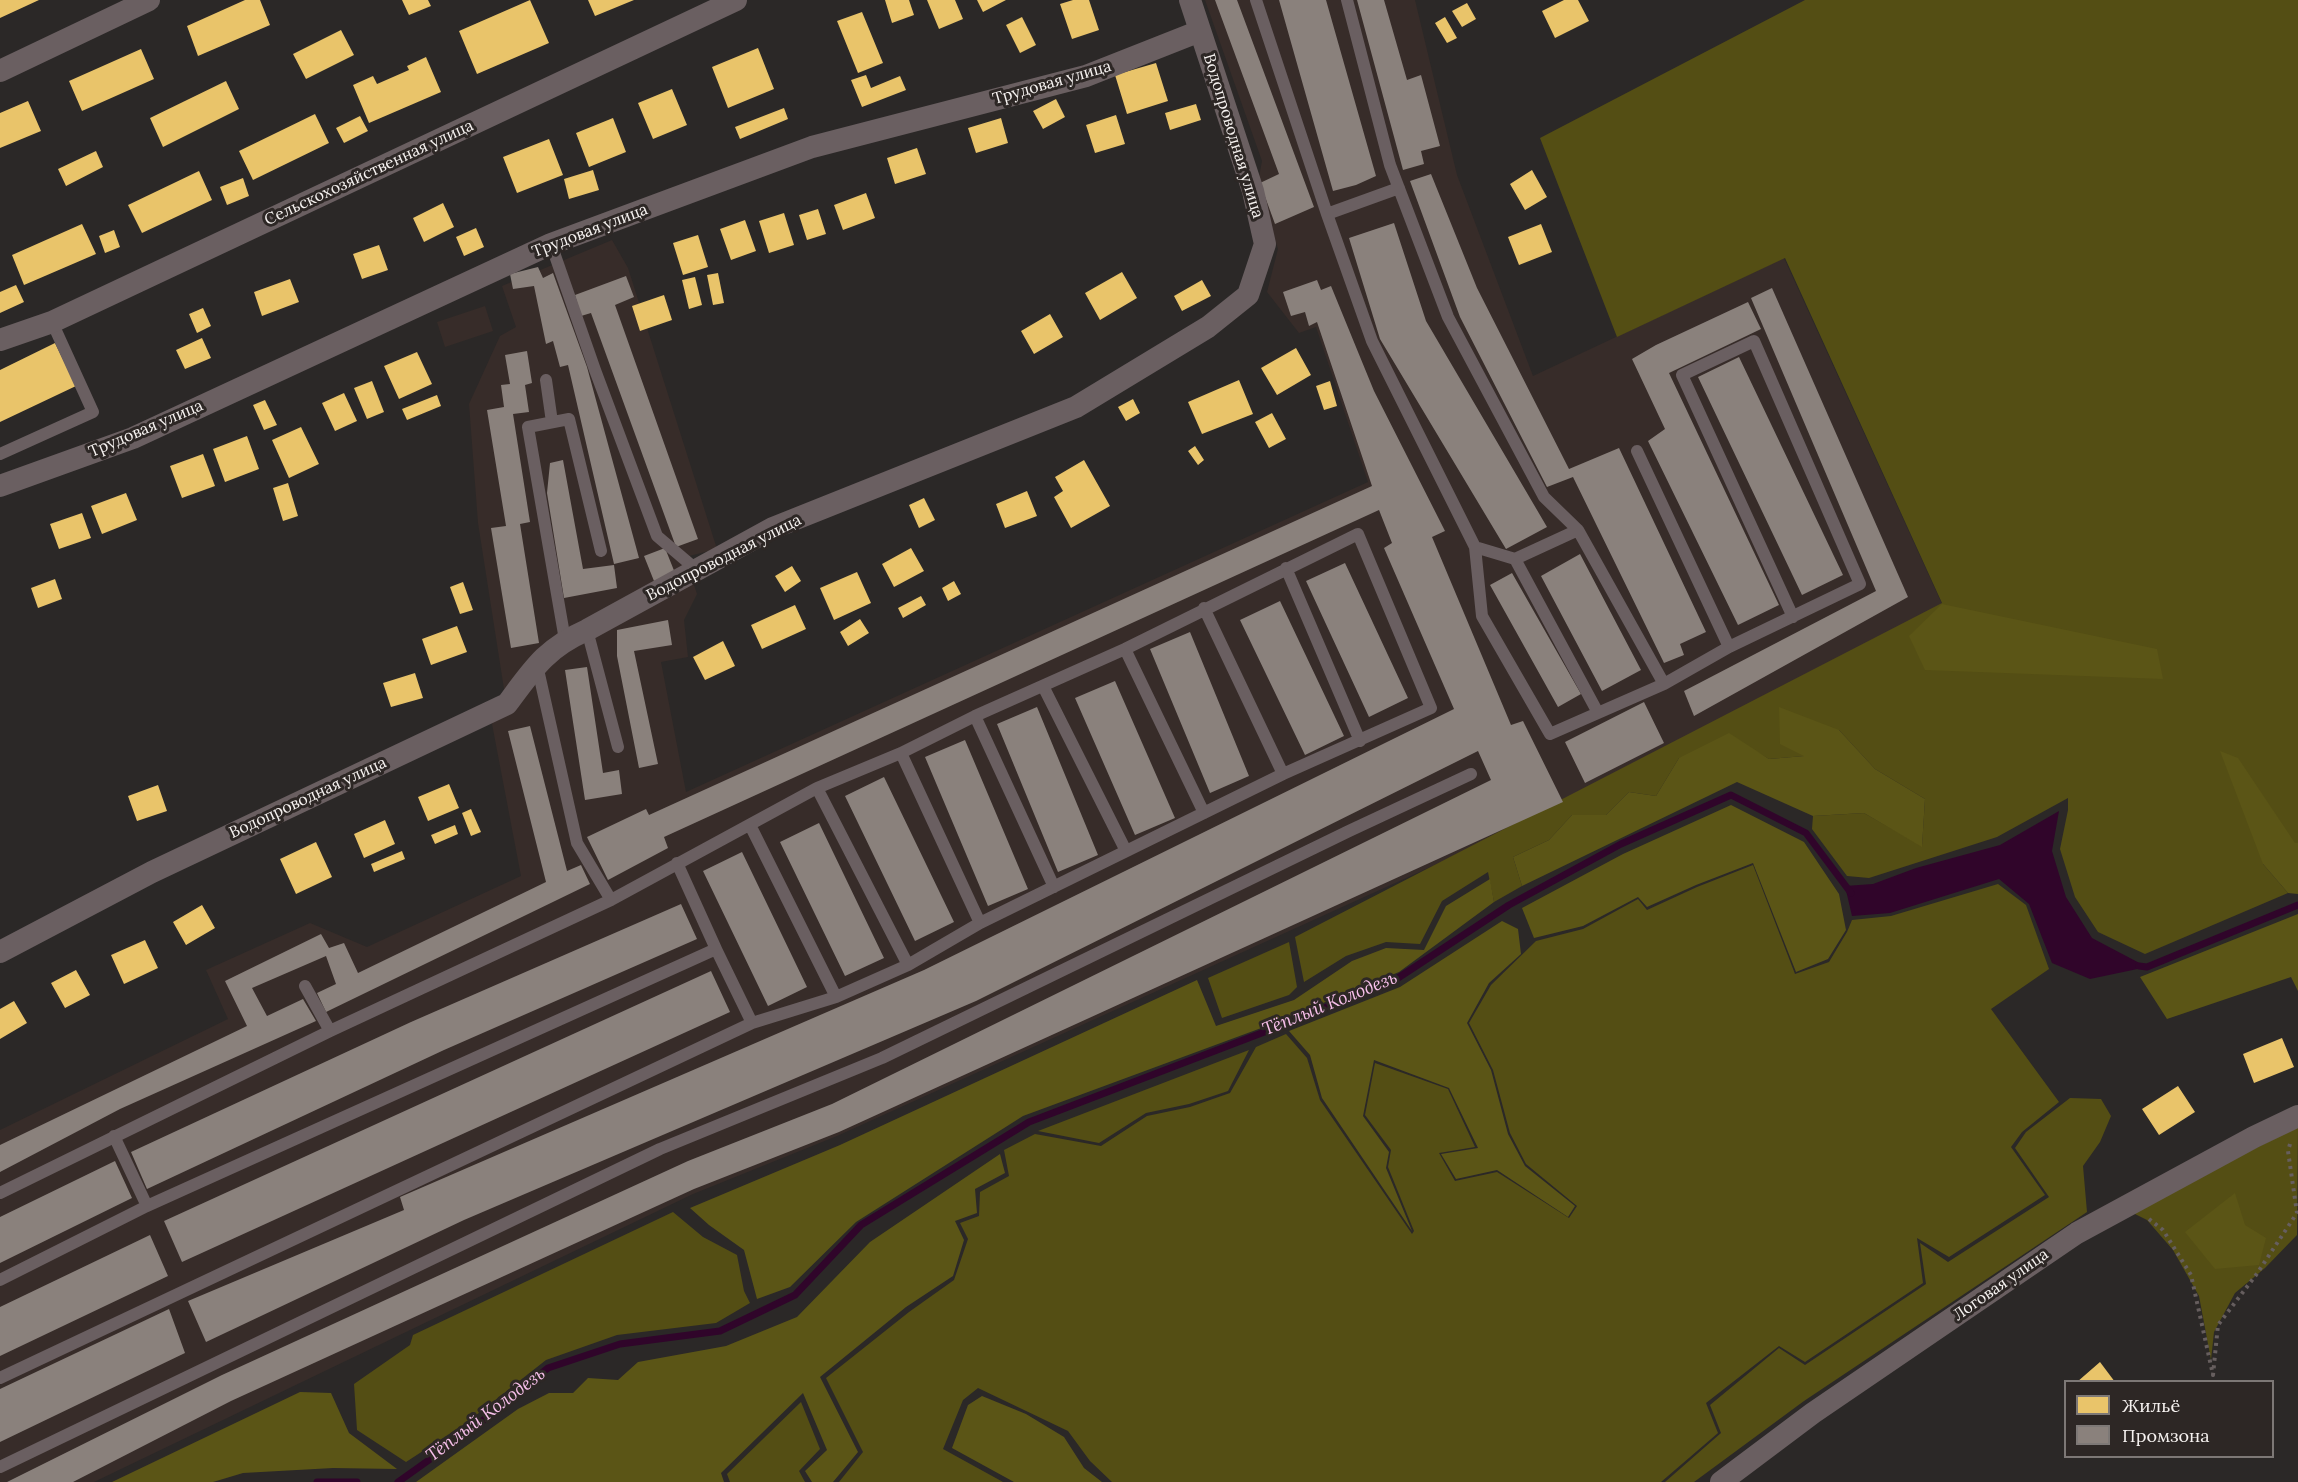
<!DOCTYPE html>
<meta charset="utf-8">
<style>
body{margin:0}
#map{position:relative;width:2298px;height:1482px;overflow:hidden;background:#2b2827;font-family:Lora,serif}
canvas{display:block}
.legend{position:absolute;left:2064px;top:1380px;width:210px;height:78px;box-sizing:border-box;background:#2d2725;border:2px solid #7d7876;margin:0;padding:8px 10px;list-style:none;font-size:18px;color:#f6f2f0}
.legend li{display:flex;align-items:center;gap:12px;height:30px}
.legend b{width:30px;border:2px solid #7d7876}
</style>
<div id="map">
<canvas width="2298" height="1482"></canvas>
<ul class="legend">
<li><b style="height:16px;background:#e9c46a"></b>Жильё</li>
<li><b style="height:16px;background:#8a817c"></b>Промзона</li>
</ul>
</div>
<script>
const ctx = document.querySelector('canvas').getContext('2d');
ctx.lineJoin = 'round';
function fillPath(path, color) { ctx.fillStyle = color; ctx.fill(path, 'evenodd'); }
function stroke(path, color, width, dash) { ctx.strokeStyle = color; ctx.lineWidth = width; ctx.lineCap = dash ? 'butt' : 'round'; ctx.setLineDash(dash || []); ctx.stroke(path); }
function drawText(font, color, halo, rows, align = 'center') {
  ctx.font = font + ' Lora,serif'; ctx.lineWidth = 6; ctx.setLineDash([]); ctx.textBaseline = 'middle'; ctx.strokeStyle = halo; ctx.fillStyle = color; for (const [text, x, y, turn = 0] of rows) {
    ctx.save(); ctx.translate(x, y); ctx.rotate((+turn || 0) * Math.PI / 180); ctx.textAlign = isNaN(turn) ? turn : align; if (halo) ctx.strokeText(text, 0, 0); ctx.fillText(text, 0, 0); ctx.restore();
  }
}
fillPath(new Path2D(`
 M1205 0H1415L1457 175 1533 376 1784 258 1942 604 1576 801 837 1136 693 1194 94 1482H0V1130L228 1019 206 970 310 923 367 947 521 876 492 724 504 689 478 523 469 404 500 336 516 327 502 286 612 240 628 268 717 549 685 557 697 594 684 620 688 657 661 662 686 792 1368 482 1316 327 1299 333 1267 292 1278 249 1258 182 1262 161Z
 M485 306 493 331 445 347 437 322Z`), '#372c29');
fillPath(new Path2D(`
 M1805 0H2298V842L2263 864 2288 893 2145 954 2098 932 2075 897 2060 849 2068 810V798L1997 837 1869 878 1847 876 1812 829 1813 816 1864 813 1922 846 1925 799 1875 769 1839 730 1805 756 1769 759 1757 752 1679 758 1656 796 1629 792 1606 815H1572L1549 840 1513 857 1522 886 1494 902 1488 872 1442 901 1420 944 1386 942 1346 956 1304 982 1295 937 1942 603 1785 258 1617 337 1540 138Z
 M1753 865 1795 974 1829 962 1847 932 1852 920 1891 916 1998 884 2026 905 2049 969 1991 1009 2059 1102 2022 1132 2011 1147 2045 1195 1949 1257 1917 1238 1923 1283 1805 1362 1779 1346 1706 1403 1718 1433 1661 1482H1112L1090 1461 1068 1431 978 1388 963 1400 943 1449 1003 1482H839L863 1452 826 1378 909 1312 954 1280 968 1239 960 1223 979 1216 980 1192 1009 1176 1004 1150 1035 1134 1101 1146 1147 1116 1190 1107 1230 1093 1256 1047 1286 1034 1307 1058 1320 1100 1412 1234 1414 1231 1388 1167 1391 1150 1365 1115 1375 1063 1448 1089 1475 1147 1439 1153 1455 1181 1497 1172 1569 1218 1577 1206 1526 1164 1510 1133 1493 1070 1469 1023 1491 985 1536 941 1583 929 1638 899 1647 910 1697 887Z
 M1289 942 1297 987 1289 995 1222 1018 1208 978Z
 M1249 1050 1228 1091 1189 1104 1146 1113 1099 1143 1038 1131Z
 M2070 1098 2101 1099 2111 1116 2100 1142 2083 1166 2087 1212 1804 1401 1694 1482H1665L1721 1433 1710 1405 1779 1348 1805 1365 1926 1284 1920 1243 1948 1262 2049 1197 2015 1148 2026 1132Z
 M2298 1127 2297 1235 2265 1268 2235 1293 2214 1332 2211 1360 2199 1296 2173 1250 2147 1220 2129 1211Z
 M673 1212 703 1237 737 1255 744 1291 750 1303 716 1323 617 1335 546 1360 466 1423 406 1462 357 1430 354 1384 410 1345 413 1335Z
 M801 1402 820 1449 799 1471 805 1482H730L727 1474Z`), '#544e14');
fillPath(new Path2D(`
 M1942 604 2157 649 2163 679 1925 670 1909 636Z
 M1779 707 1839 730 1875 769 1925 799 1922 847 1864 813 1813 816 1737 782 1522 886 1513 857 1549 840 1572 815H1606L1629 792 1656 796 1679 758 1729 733 1769 759 1804 756 1780 744Z
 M2220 751 2238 758 2295 843 2298 842V894L2288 893 2263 864Z
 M1731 805 1804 842 1839 894 1846 930 1828 959 1796 972 1753 863 1696 885 1647 907 1638 897 1583 926 1534 938 1522 908 1623 854Z
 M1490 879 1494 902 1399 972 1264 1027 1023 1116 856 1222 790 1287 757 1299 744 1250 709 1225 690 1208 840 1145 1197 980 1216 1026 1294 1000 1352 961 1386 948 1424 950 1446 906Z
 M2298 914V991L2291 977 2167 1019 2140 977Z
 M1502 921 1518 929 1521 954 1489 983 1467 1023 1491 1070 1508 1134 1525 1166 1575 1206 1568 1217 1497 1170 1456 1179 1441 1154 1478 1148 1449 1088 1374 1060 1363 1116 1389 1152 1386 1168 1412 1231 1322 1098 1310 1055 1289 1031 1400 987Z
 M1000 1154 1005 1173 975 1189 977 1213 955 1221 964 1240 953 1276 906 1307 820 1377 858 1452 833 1482H812L805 1471 827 1450 803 1393 721 1473 724 1482H416L518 1409 549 1393H573L588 1378 618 1380 638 1362 726 1346 797 1317 870 1242Z
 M2235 1193 2245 1225 2266 1238 2259 1265 2215 1269 2185 1232Z
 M300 1392 331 1393 349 1433 397 1469 333 1468 243 1473 213 1482H112Z
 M982 1396 1026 1414 1064 1437 1084 1468 1102 1482H1014L952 1448 968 1405Z`), '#5b5516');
fillPath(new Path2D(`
 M2059 811 2052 851 2066 897 2092 938 2147 967 2090 979 2052 963 2029 904 1999 879 1890 913 1852 916 1845 886 1873 884 1916 868 2000 845Z`), '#30052a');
fillPath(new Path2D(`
 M0 0H39L0 18Z
 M245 0H260L270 25 198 56 187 26Z
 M402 0H428L431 6 409 15Z
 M530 0 549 43 477 74 459 31Z
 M588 0H634L595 16Z
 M885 0H909L914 15 892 23Z
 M927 0H955L963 19 939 29Z
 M977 0H1006L983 12Z
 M1073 0H1089L1099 30 1072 39 1060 4Z
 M1564 0H1578L1589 21 1555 38 1542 11Z
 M1467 3 1476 19 1462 27 1452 11Z
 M862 12 883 63 858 73 837 21Z
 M1022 17 1036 45 1020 53 1006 25Z
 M1445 17 1457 38 1447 43 1435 23Z
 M341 30 354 55 306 79 293 54Z
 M758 48 774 89 728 108 712 67Z
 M141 49 154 79 82 111 69 81Z
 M426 57 441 92 369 123 353 85 373 76 377 84 409 70 407 66Z
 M1156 63 1168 101 1127 114 1115 75Z
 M866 75 871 88 900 76 906 90 862 107 851 80Z
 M226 81 239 109 163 147 150 118Z
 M672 89 687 125 653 139 638 103Z
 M1056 99 1065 117 1043 129 1033 111Z
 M28 101 41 131 0 148V113Z
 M1196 104 1201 120 1170 130 1165 113Z
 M784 108 788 119 740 139 735 127Z
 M315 114 329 143 253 180 239 151Z
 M1116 115 1125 144 1095 153 1086 125Z
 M360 116 368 131 344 143 336 128Z
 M613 118 626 152 589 167 576 133Z
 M1001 118 1008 143 976 153 968 128Z
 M549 139 563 175 517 193 503 157Z
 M917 148 926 174 895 184 887 158Z
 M96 151 103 167 66 186 58 169Z
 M593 170 599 190 569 199 564 179Z
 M1532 170 1547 197 1525 210 1510 184Z
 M199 171 212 200 142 233 128 205Z
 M243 178 249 196 227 205 220 187Z
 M866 193 875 218 843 230 834 205Z
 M443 203 454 227 424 242 413 218Z
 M818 209 826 234 807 240 799 215Z
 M784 213 794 245 769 253 759 221Z
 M745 220 756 251 731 260 720 229Z
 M82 224 96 254 24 285 12 255Z
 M1541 224 1552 252 1519 265 1508 237Z
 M476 228 484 247 464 256 456 237Z
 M114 230 120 247 105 253 99 236Z
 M698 235 708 267 683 275 673 243Z
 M379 245 388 270 362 279 353 254Z
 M1122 272 1137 298 1100 320 1085 293Z
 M718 273 724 303 713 305 707 275Z
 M695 277 702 305 689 309 682 280Z
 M290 279 299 302 262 316 254 292Z
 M1202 280 1211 296 1182 311 1174 296Z
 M16 285 24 302 0 313V292Z
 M664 295 672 320 640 331 632 306Z
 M203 308 211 326 197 333 189 314Z
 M1050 314 1063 337 1034 354 1021 331Z
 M202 338 211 358 185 369 176 350Z
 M55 343 76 386 0 422V370Z
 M1296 348 1311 375 1277 395 1261 368Z
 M417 352 432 384 399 399 384 366Z
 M1239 380 1253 414 1202 434 1188 402Z
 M372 381 384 412 367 419 354 388Z
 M1330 381 1337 406 1324 410 1316 386Z
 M344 393 357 421 335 431 322 403Z
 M437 395 441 406 407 420 402 409Z
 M1133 399 1140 413 1126 421 1118 407Z
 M265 400 277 425 264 430 253 405Z
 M1272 413 1286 439 1269 448 1255 422Z
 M301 427 319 464 289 478 272 440Z
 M247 436 259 469 225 482 213 449Z
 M1195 446 1204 460 1198 465 1188 451Z
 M203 454 215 486 182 498 170 466Z
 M1084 460 1110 506 1071 528 1054 497 1063 491 1055 477Z
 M288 483 298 516 283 521 273 488Z
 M1027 491 1037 516 1005 528 996 504Z
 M126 493 137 520 102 534 91 506Z
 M924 498 935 520 919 528 909 505Z
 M82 513 91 538 59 549 50 524Z
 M911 548 924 571 894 587 882 564Z
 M792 566 801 581 785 592 775 576Z
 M857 572 871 603 834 620 820 588Z
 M55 579 62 599 38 608 31 588Z
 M954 581 961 594 948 601 942 588Z
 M463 582 473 610 460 614 450 587Z
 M921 596 926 605 903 618 898 608Z
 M795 605 806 629 762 649 751 625Z
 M860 619 869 633 848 646 840 632Z
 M457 626 467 652 431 665 422 639Z
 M723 641 735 666 705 680 693 657Z
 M415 673 423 698 391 707 383 683Z
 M449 784 459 808 428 821 418 797Z
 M158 785 167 811 137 821 128 796Z
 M471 809 481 832 471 836 462 813Z
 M385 820 395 844 364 858 354 834Z
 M455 825 458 834 435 844 431 835Z
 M316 842 332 877 296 894 280 859Z
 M402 851 405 859 374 872 371 864Z
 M202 905 215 928 186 945 173 922Z
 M145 940 158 968 124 984 111 955Z
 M76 970 90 995 65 1008 51 983Z
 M14 1001 27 1023 0 1039V1009Z
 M2282 1038 2294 1067 2254 1083 2243 1054Z
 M2178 1086 2195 1112 2159 1135 2142 1109Z
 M2100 1362 2115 1382H2077Z`), '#e9c46a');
fillPath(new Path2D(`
 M1215 0H1237L1314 207 1275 224 1260 183 1279 174Z
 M1279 0H1326L1376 176 1356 185 1333 191Z
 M1357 0H1384L1407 80 1421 75 1440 146 1421 151 1424 164 1403 170Z
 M1431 174 1477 288 1569 469 1619 448 1706 632 1680 644 1684 655 1664 663 1573 477 1547 487 1460 317 1410 181Z
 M1394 223 1426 321 1547 527 1506 549 1380 339 1349 238Z
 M538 267 543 278 553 273 587 367 639 558 614 564 568 365 560 367 553 341 546 344 534 286 513 289 510 274Z
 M626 276 634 297 615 305 698 539 676 547 591 313 581 316 575 295Z
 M1317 280 1321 290 1331 286 1374 391 1445 531 1432 537 1511 725 1523 721 1563 802 839 1132 694 1189 231 1401 73 1482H7L222 1375 688 1161 832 1104 1491 780 1478 751 976 1001 464 1220 206 1342 188 1301 404 1210 400 1197 924 970 1454 709 1384 548 1392 543 1379 510 664 837 668 848 608 880 587 837 646 809 649 815 1372 486 1317 322 1309 326 1305 312 1291 316 1283 292Z
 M1772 288 1908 597 1694 716 1684 691 1876 591 1751 298Z
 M1748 302 1761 329 1669 373 1779 605 1738 625 1648 441 1665 429 1632 359 1656 345Z
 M527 351 532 383 525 385 529 412 513 414 530 522 520 524 539 643 511 648 491 528 506 526 487 410 504 407 501 385 510 384 505 355Z
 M1739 357 1843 575 1802 595 1698 377Z
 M563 460 583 569 614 565 617 588 564 598 547 493 550 463Z
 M665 548 675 573 654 581 644 556Z
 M1580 554 1641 670 1602 691 1541 576Z
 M1345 563 1408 698 1369 717 1306 581Z
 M1512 573 1581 694 1558 707 1490 585Z
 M1280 601 1344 736 1305 755 1240 620Z
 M668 620 672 645 634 651 658 764 639 768 617 656V630Z
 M1190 632 1249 776 1210 793 1150 649Z
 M587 667 603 773 619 770 622 794 585 800 565 670Z
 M1115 681 1175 818 1135 835 1075 698Z
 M1644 702 1664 743 1585 783 1565 742Z
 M1037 707 1098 855 1058 872 997 724Z
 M530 726 567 871 581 865 590 884 326 1012 317 993 336 984 326 956 252 988 267 1016 303 999 316 1021 120 1109 0 1172V1145L247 1026 225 981 321 934 329 948 344 943 358 973 546 882 508 731Z
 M965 740 1028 889 988 906 925 757Z
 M884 777 954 922 915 941 845 796Z
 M819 823 884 958 845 976 780 842Z
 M742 852 807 987 768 1006 703 871Z
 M681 904 697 939 444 1050 147 1189 131 1152 411 1022Z
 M711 971 730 1012 182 1262 164 1221Z
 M115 1161 132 1198 0 1263V1217Z
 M150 1235 168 1276 0 1356V1307Z
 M169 1309 185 1353 0 1442V1389Z`), '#8a817c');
stroke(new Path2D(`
 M2139 966 2147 967 2298 905
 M317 1482H357
 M398 1482 471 1430 548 1368 620 1344 720 1331 795 1295 861 1225 1029 1122 1280 1026 1398 978 1509 905 1621 844 1731 795 1806 833 1851 893`), '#30052a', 7);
stroke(new Path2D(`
 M2149 1219 2163 1230 2191 1275 2213 1375 2218 1325 2256 1275 2297 1213 2288 1151 2290 1144`), '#665e5e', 4, [3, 4.5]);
stroke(new Path2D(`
 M1256 0 1327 214 1372 341 1475 547 1482 616 1550 734 1664 684 1729 647 1860 584 1754 341 1682 375 1793 617
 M1347 0 1390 165 1448 317 1544 497 1578 530 1664 684
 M1327 214 1399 188
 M551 244 595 370 657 536 697 570
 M546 380 552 422
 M1637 451 1729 647
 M0 454 93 412 52 322
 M1475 547 1515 559 1578 530
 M1515 559 1597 711
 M1286 568 1360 741
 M1204 608 1283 774
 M587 630 618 747
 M565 640 528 427 569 419 601 551
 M1125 649 1204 813
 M537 665 577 843 611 900
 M1043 686 1126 851
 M975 716 1054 887
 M901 753 980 923
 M817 788 908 965
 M750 825 836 997
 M305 986 330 1031
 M114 1136 147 1206
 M0 1193 330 1031 611 900 817 788 901 753 975 716 1125 649 1358 534 1431 708 1283 774 980 923 908 965 836 997 752 1023 716 949
 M0 1280 147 1206 716 949 677 863
 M0 1378 752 1023
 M0 1467 660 1149 882 1058 1349 831 1471 774`), '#6a5f61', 12);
stroke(new Path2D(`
 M0 71 149 0
 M0 340 52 322 736 0
 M0 486 133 438 551 244 812 147 1086 76 1200 31
 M0 952 152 872 507 704C533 669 546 648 587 630L773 528 1076 407 1208 327 1248 295 1265 244 1253 191 1190 0
 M1721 1482 1813 1413 2077 1233 2254 1137 2298 1116`), '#6a5f61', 22);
drawText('16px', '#f6f2f0', '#2d2725', [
 ["Трудовая улица",1052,83,-16],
 ["Водопроводная улица",1233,136,73],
 ["Сельскохозяйственная улица",369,173,-25],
 ["Трудовая улица",590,231,-21],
 ["Трудовая улица",146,429,-23],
 ["Водопроводная улица",724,558,-27],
 ["Водопроводная улица",308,798,-25],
 ["Логовая улица",2001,1285,-35]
]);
drawText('italic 18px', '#f7bfea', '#2d2725', [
 ["Тёплый Колодезь",1330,1004,-22],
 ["Тёплый Колодезь",486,1415,-37]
]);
</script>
